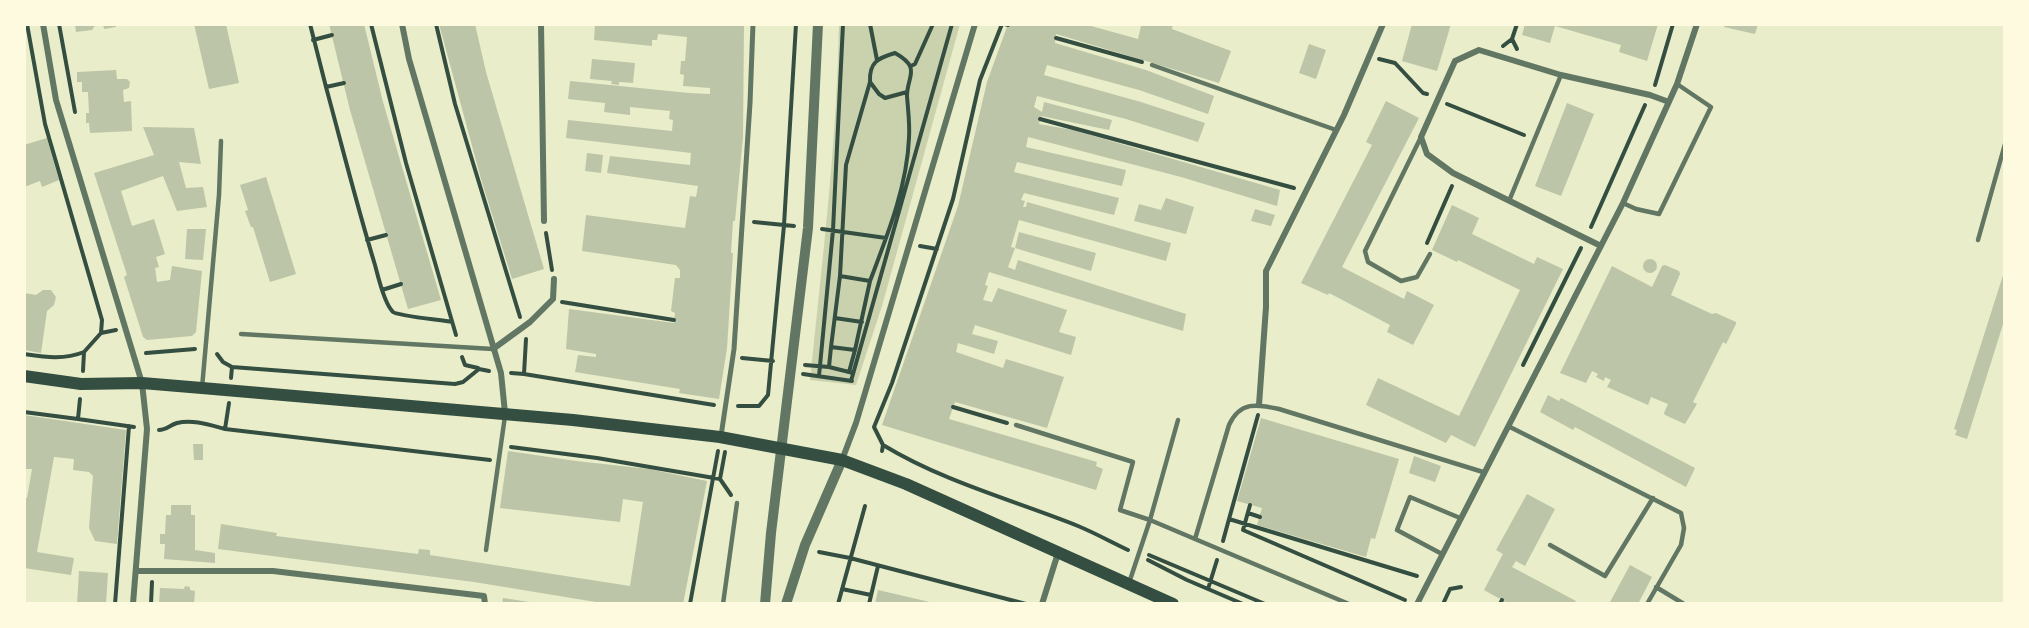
<!DOCTYPE html>
<style>
body{margin:0}
#map{position:relative;width:2029px;height:628px;overflow:hidden;background:#e9edc9;font-family:Quicksand,sans-serif}
canvas{display:block}
.frame{position:absolute;inset:0;border:26px solid #fefae0;pointer-events:none}
</style>
<div id="map">
<canvas width="2029" height="628"></canvas>
<div class="frame"></div>
</div>
<script>
const ctx = document.querySelector('canvas').getContext('2d');
ctx.lineJoin = 'round';
function fillPath(path, color) { ctx.fillStyle = color; ctx.fill(path, 'evenodd'); }
function stroke(path, color, width, dash) { ctx.strokeStyle = color; ctx.lineWidth = width; ctx.lineCap = dash ? 'butt' : 'round'; ctx.setLineDash(dash || []); ctx.stroke(path); }
fillPath(new Path2D(`
 M839 24H960L882 306 856 385 810 380C822 261 837 143 839 24Z`), '#cad2ad');
fillPath(new Path2D(`
 M75 24H96L92 30 76 32Z
 M103 24H115L116 27 104 29Z
 M194 24H226L239 83 209 89Z
 M329 24H364L383 102 441 300 408 309 350 110Z
 M439 24H475L486 72 544 269 512 279 481 179Z
 M595 24 633 26V24H744L743 137 735 221H733L731 253H733L727 348 719 399 679 393 680 389 575 372 578 355 596 357V354L566 349 569 309 674 323V320L675 313 671 311 675 278H680V270L676 265 582 251 586 215 685 228 690 196 696 197 698 186 607 173 610 156 690 165 691 153 566 138 568 120 672 131 673 120 669 119 670 111 630 107V115L604 112 605 103 568 99 570 81 689 93 710 94V88L683 86 684 75 680 74 681 61H685L687 37 658 34 657 40H652V46L594 40Z
 M1008 24H1084L1138 39 1141 26 1135 24H1173L1172 29 1231 51 1219 83 1056 34 1055 43 1146 70 1214 96 1208 114 1139 90 1047 65 1044 75 1141 102 1205 123 1198 142 1126 119 1037 96 1034 107 1042 112 1044 102 1112 120 1109 130 1041 116 1039 124 1073 130 1280 190 1277 206 1181 177 1028 137 1026 147 1126 170 1122 186 1017 162 1014 172 1119 198 1114 215 1024 193 1021 200 1025 201 1023 207H1026L1027 202 1171 243 1166 261 1019 220 1011 247 1015 248 1008 267 1015 270 1018 260 1186 314 1183 331 989 272 985 285 988 286 983 300 992 302 998 288 1067 310 1059 332 1076 337 1071 355 975 325 972 334 998 341 994 354 958 343 956 352 1003 368 1006 359 1064 377 1047 428 955 402 949 419 1097 462 1096 466 1103 469 1096 490 882 425 958 206 987 82Z
 M1412 24H1451L1437 71 1402 61Z
 M1525 24H1658L1647 61 1619 52 1621 45 1555 26 1550 43 1522 35Z
 M1725 24H1758L1755 34 1724 27Z
 M1309 44 1326 50 1316 79 1299 73Z
 M592 59 635 63 633 83 619 82V85L611 84 612 81 590 79Z
 M116 70 117 79H127L130 82 129 88 123 90 124 102 131 101 132 131 90 133 89 123H86V113H89L88 92H82V82H77V72Z
 M1386 101 1419 118 1342 267 1404 299 1407 291 1434 305 1413 345 1387 332 1390 325 1329 293 1328 295 1301 283 1372 145 1366 142Z
 M1567 103 1594 114 1561 196 1535 186Z
 M143 127 194 128 201 164 179 162 186 188 203 187 207 207 177 211 163 176 121 191 132 226 154 219 165 254 156 257 159 267 155 268 157 282 170 280 172 266 202 271 196 332 192 336 147 340 143 337 124 277 127 275 94 173 154 155Z
 M47 138 59 180 42 187 40 181 24 187V145Z
 M587 153 603 155 601 173 585 171Z
 M266 177 296 274 270 282 253 227H251L245 211 248 210 240 185Z
 M1166 198 1194 207 1186 234 1134 221 1139 204 1161 210Z
 M1452 205 1479 218 1472 234 1534 264 1537 257 1563 269 1475 447 1451 435 1446 443 1366 405 1378 378 1459 416 1520 290 1458 260 1457 262 1432 250Z
 M1255 209 1275 215 1271 226 1251 221Z
 M187 229H206L203 260 185 259Z
 M1019 232 1096 253 1091 271 1015 248Z
 M1643 266a7 7 0 1 1 14 0a7 7 0 1 1-14 0Z
 M1665 265 1679 271 1680 274 1671 295 1712 314 1716 313 1736 322V324L1726 344 1723 342 1693 402 1697 404 1685 424 1665 415 1664 413 1668 404 1651 397 1648 405 1607 387 1611 380 1605 377 1604 381 1596 377 1598 374 1592 371 1586 383 1560 373 1612 266 1652 287 1662 266Z
 M2005 269V318L1967 439 1955 435 1957 430 1954 429Z
 M43 290H51L56 297 54 305 47 311 41 353 24 350V293L36 295Z
 M1548 395 1559 401 1561 398 1695 468 1686 487 1575 427 1573 430 1540 412Z
 M24 415 126 430 117 544 95 541 89 528 93 476 89 472 73 470 74 459 54 457 37 552 74 558 71 575 24 568V497L27 498 32 469H24Z
 M1261 418 1399 459 1375 539 1371 538 1366 557 1257 525 1262 508 1237 501Z
 M193 444H203V460H194Z
 M508 451 576 461 649 469 707 481 683 604H608L474 582 218 549 221 524 277 533 276 536 418 554 419 549 430 550V555L630 586 643 502 623 499 620 522 500 508Z
 M1414 456 1441 466 1435 482 1409 473Z
 M1527 494 1555 509 1525 566 1516 561 1512 567 1576 601 1574 604H1509L1484 590 1503 554 1496 550Z
 M171 505H191V515H195V550L215 553V563L164 559 165 544H160V534H165L166 515H171Z
 M1630 565 1652 577 1638 604H1609Z
 M79 571 108 573 106 604H77Z
 M185 586 190 587V590L195 591 194 604H159L160 588 184 589Z
 M878 590 934 603V604H875Z
 M503 598 536 603V604H502Z`), '#bcc5a7');
stroke(new Path2D(`
 M27 24 45 124 102 320 101 333
 M59 24 75 112
 M310 24 326 87 344 83
 M371 24 406 163 456 335
 M436 24 455 104 520 317
 M870 24 877 60
 M1005 24 1008 25
 M1056 38 1142 62
 M1512 39 1517 24
 M313 40 332 35
 M1503 46 1512 39 1517 49
 M1379 59 1395 63 1423 93 1427 94
 M911 66 915 64 933 24
 M870 82 879 94 885 98 907 92
 M1655 85 1673 24
 M326 87C342 146 357 206 375 265 378 276 384 304 393 312 398 316 442 320 452 322
 M1447 104 1524 135
 M1040 119 1294 188
 M754 222 794 226
 M1591 227 1645 105
 M822 229 886 238
 M546 233 552 270
 M367 240 386 235
 M1427 243 1452 186
 M920 246 937 249
 M840 276 870 281C887 236 907 187 909 138 910 124 908 110 907 96 907 76 922 68 895 53 878 58 869 62 870 82L846 165 840 276 831 347 855 350 870 281
 M382 290 401 284
 M562 302 674 320
 M835 318 862 322
 M84 352 101 333 116 330
 M146 353 195 349
 M24 354C45 357 64 360 84 352L83 371
 M217 354 223 362 232 367 231 378
 M462 357 465 365 478 368
 M742 358 773 361
 M805 365 829 367 853 373
 M1523 365 1581 248
 M232 367 455 384 463 382 479 369 489 371
 M829 367 831 347
 M849 372 855 350
 M511 373 524 374 714 405
 M524 374 526 339
 M803 374 852 381
 M819 376 833 230 843 24
 M851 381 952 24
 M738 406H759L768 395 784 225 796 24
 M953 407 1007 423
 M24 412 78 419 80 399
 M1258 415 1229 519 1417 576
 M78 419 134 427
 M225 429 490 460
 M159 430C166 430 170 425 177 423 193 419 210 425 225 429L229 403
 M883 445C944 482 1013 500 1078 526 1095 533 1111 542 1128 550
 M511 447 597 458 720 479
 M882 451 883 445 874 427 892 383 953 199 980 80 1002 24
 M725 452 720 479 731 495
 M1250 505 1243 530 1405 600
 M1248 513 1260 517
 M1223 541 1229 519
 M819 552 850 558 1026 604
 M1149 555 1265 604
 M1148 560 1187 580 1243 604
 M842 589 871 595
 M1208 589 1217 560
 M115 604 129 426
 M151 604 152 582
 M690 604 718 451
 M838 604 865 506
 M869 604 878 566
 M1443 604 1450 589 1461 587
 M1500 604 1502 600`), '#344e41', 4);
stroke(new Path2D(`
 M1152 65 1336 130
 M1421 137 1365 251 1368 262 1401 281 1417 277 1430 254
 M1509 201 1561 75
 M1623 203 1636 209 1659 214 1711 107 1677 84
 M1978 240 2005 144
 M241 334 493 349
 M202 388 219 195 221 141
 M1178 420 1150 520 1349 604
 M1016 425 1133 462 1120 510 1150 520 1129 583
 M1508 426 1681 513 1684 528 1681 545 1647 604
 M1195 539 1229 425C1240 401 1257 404 1279 409L1483 472
 M1550 545 1605 576 1653 498
 M486 550 505 416
 M1442 554 1397 530 1410 497 1460 518
 M1656 587 1684 604
 M723 604 737 503`), '#617663', 4.5);
stroke(new Path2D(`
 M721 436 734 349 750 103 753 24`), '#617663', 5);
stroke(new Path2D(`
 M43 24 56 100 142 383 147 429 133 604
 M402 24 409 59 501 373 505 413
 M541 24 544 221
 M1601 246 1453 173 1427 154 1421 137 1455 61 1479 50 1561 75 1650 95 1669 102
 M493 349 530 322 553 299 554 279
 M1259 405 1266 307V271L1344 115 1383 24
 M842 460 856 423 975 24
 M136 571H273L484 596 485 604
 M1042 604 1058 553
 M1417 604 1623 203 1677 84 1697 24`), '#617663', 6);
stroke(new Path2D(`
 M765 604 771 533 808 228 818 24
 M786 604 805 545 842 460`), '#617663', 10);
stroke(new Path2D(`
 M24 376 81 384 142 383 202 388 573 420 720 437 842 460 906 484 1173 604`), '#344e41', 12);
</script>
